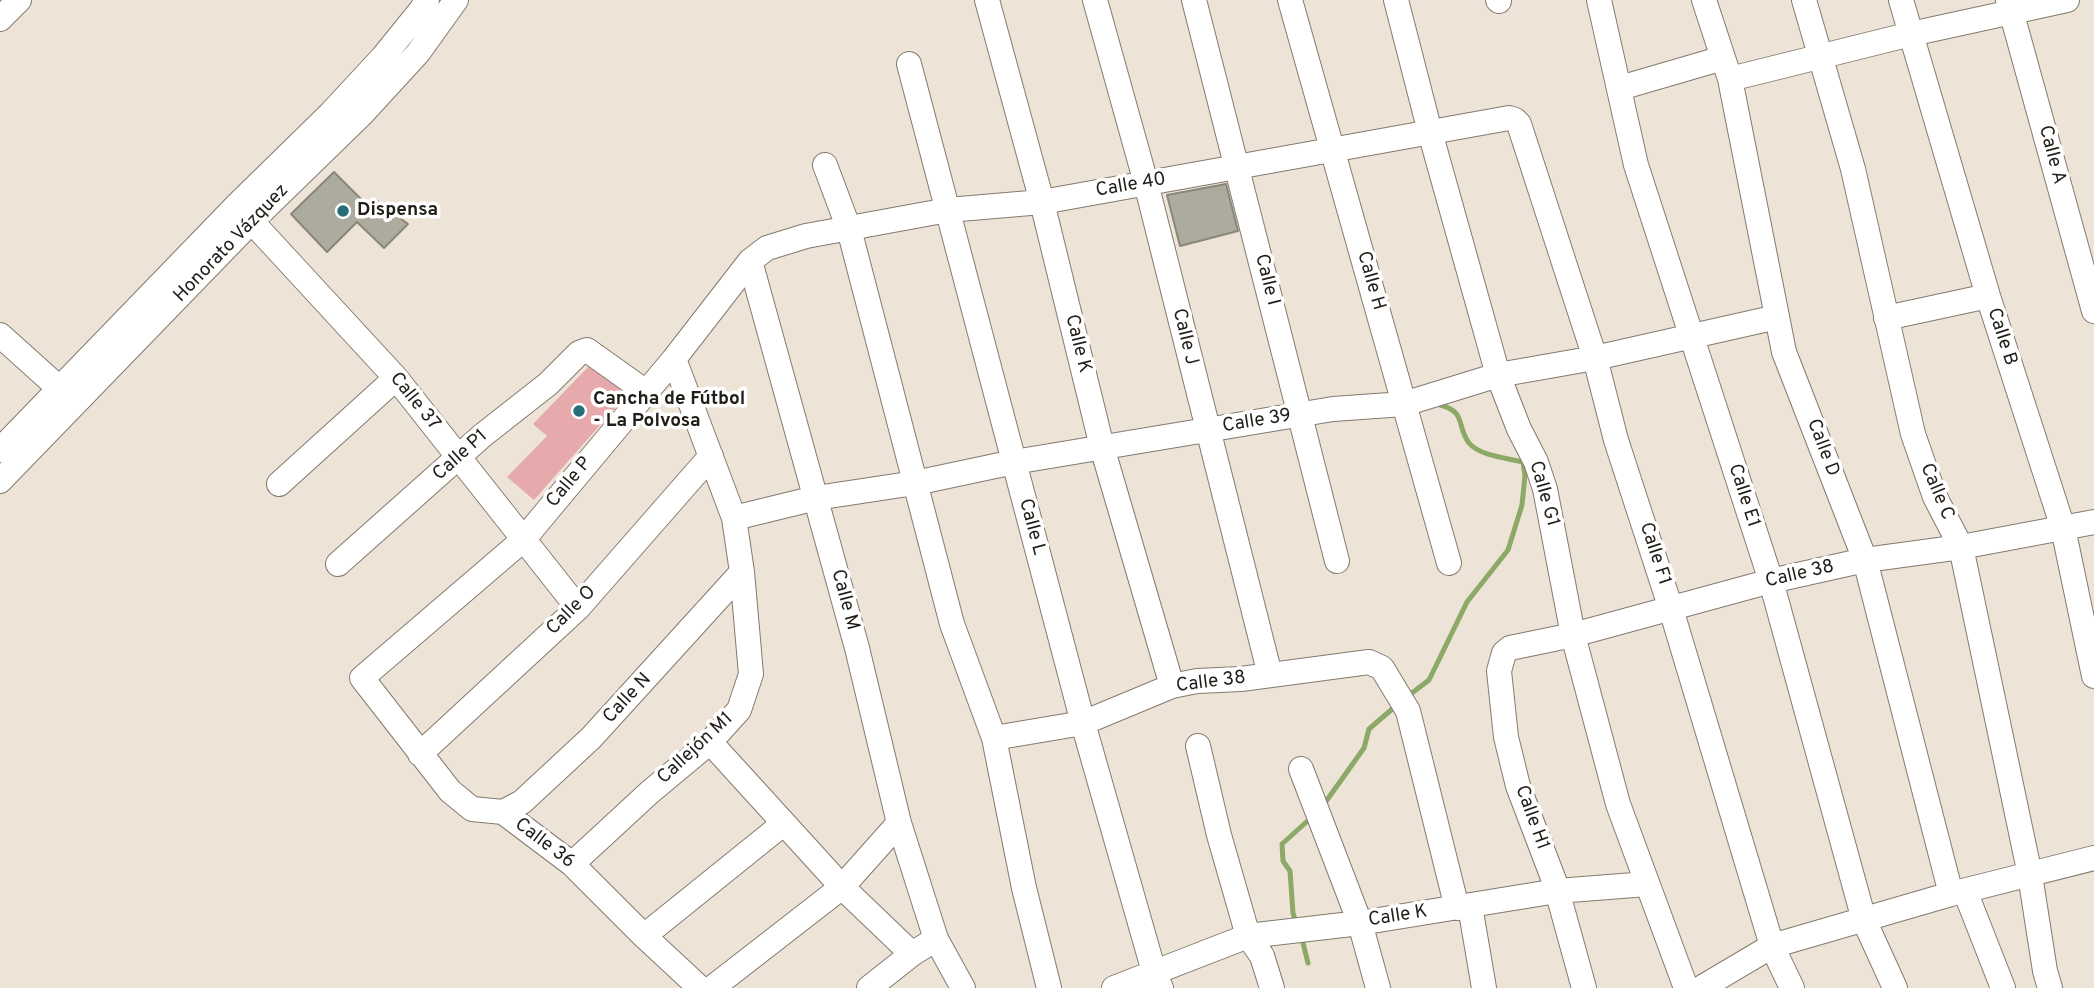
<!DOCTYPE html>
<meta charset="utf-8">
<style>
body{margin:0}
canvas{display:block;background:#ede3d6}
</style>
<canvas width="2094" height="988"></canvas>
<script>
const ctx = document.querySelector('canvas').getContext('2d');
ctx.lineJoin = 'round';
function fillPath(path, color) { ctx.fillStyle = color; ctx.fill(path, 'evenodd'); }
function stroke(path, color, width, dash) { ctx.strokeStyle = color; ctx.lineWidth = width; ctx.lineCap = dash ? 'butt' : 'round'; ctx.setLineDash(dash || []); ctx.stroke(path); }
function drawText(font, color, halo, rows, align = 'center') {
  ctx.font = font + ' Overpass,sans-serif'; ctx.lineWidth = 7; ctx.setLineDash([]); ctx.textBaseline = 'middle'; ctx.strokeStyle = halo; ctx.fillStyle = color; for (const [text, x, y, turn = 0] of rows) {
    ctx.save(); ctx.translate(x, y); ctx.rotate((+turn || 0) * Math.PI / 180); ctx.textAlign = isNaN(turn) ? turn : align; if (halo) ctx.strokeText(text, 0, 0); ctx.fillText(text, 0, 0); ctx.restore();
  }
}
fillPath(new Path2D(`
 M593 362 631 390 534 500 507 477 547 436 533 424Z`), '#e6aaac');
stroke(new Path2D(`
 M1408 696 1429 680 1467 602 1508 550 1522 505 1525 475 1523 462C1507 458 1480 456 1469 443 1456 426 1467 412 1440 405
 M1322 807 1364 748 1369 729 1398 704
 M1296 923 1293 913 1290 871 1283 861 1282 844 1313 816
 M1301 935 1308 963`), '#8da967', 5);
const building = new Path2D(`
 M334 172 369 207 376 200 408 224 384 248 357 222 327 252 291 214Z
 M1226 184 1238 231 1180 246 1167 195Z`);
fillPath(building, '#adab9d');
stroke(building, '#89877a', 2);
const minor = new Path2D(`
 M987 0 1042 202 1102 447 1172 686
 M1095 0 1146 183 1270 675
 M1194 0 1337 561
 M1290 0 1449 563
 M1396 0 1430 132 1498 375 1519 429 1536 462 1545 489 1573 635 1618 804 1686 988
 M1498 0 1499 1
 M1599 0 1636 165 1771 581 1864 920 1895 988
 M1704 0 1730 79 1784 352 1865 560 1951 894
 M1804 0 1853 169 1913 434 1935 497 1961 547 2030 875 2045 971 2050 988
 M1901 0 1988 296 2063 528 2094 676
 M2008 0 2094 311
 M0 19 19 0
 M909 64 1083 723 1154 972 1161 988
 M1730 79 1911 34 2067 0
 M1620 88 1723 58
 M825 165 849 229 952 624 994 738 1024 888 1049 988
 M242 211 396 378 578 608
 M750 261 857 648 899 823 936 939
 M1886 318 1988 296
 M0 335 60 389
 M0 450 237 205 331 113 383 57 421 10 427 0
 M0 481 251 222 362 114 418 53 456 0
 M279 484 396 378
 M734 518 816 498 915 483 1014 462 1333 409 1404 404 1498 375 1595 358 1777 317
 M338 564 483 435 548 384 579 353 587 350 646 392
 M994 738 1083 723 1172 686 1197 681 1241 679 1369 662 1382 668 1408 711 1457 908
 M710 742 842 887 912 954 936 939 963 988
 M1198 746 1219 835 1248 936 1262 956 1272 988
 M420 754 578 608 711 456
 M1301 769 1360 923 1378 988
 M503 812 522 802 591 738 742 572
 M572 864 650 792 710 742 739 710 751 674 742 572 734 518 674 359
 M1965 891 2003 988
 M1470 906 1484 988
 M644 936 783 824
 M700 988 644 936 572 864 503 812 472 809 450 791 362 678 523 540 674 359 750 261 767 248 806 236 948 210 1042 202 1509 118 1515 120 1519 124 1595 358 1616 440 1671 609 1772 946 1792 988
 M712 988 842 887 899 823
 M869 988 912 954
 M1114 988 1248 936 1360 923 1557 891 1647 884
 M1584 988 1555 883 1518 786 1506 737 1499 671 1504 653 1510 648 1573 635 1771 581 1865 560 1961 547 2094 522
 M1701 988 1772 946 1951 894 2094 858`);
stroke(minor, '#847a6f', 26);
stroke(minor, '#fff', 24);
for (const [x, y, r, color] of [
 [343,211,7,"#266e7a"],
 [579,411,7,"#266e7a"]
]) { const dot = new Path2D(); dot.arc(x, y, r, 0, 2 * Math.PI); ctx.fillStyle = color; ctx.fill(dot); stroke(dot, '#fff', 2.5); }
drawText('19px', '#211d18', '#fff', [
 ["Calle A",2051,155,75],
 ["Calle 40",1131,186,-10],
 ["Honorato Vázquez",232,244,-46],
 ["Calle I",1266,280,76],
 ["Calle H",1370,281,74],
 ["Calle J",1184,337,76],
 ["Calle B",2001,337,72],
 ["Calle K",1077,344,76],
 ["Calle 37",414,402,51],
 ["Calle 39",1257,422,-9],
 ["Calle D",1822,448,69],
 ["Calle P1",461,456,-42],
 ["Calle P",570,483,-50],
 ["Calle C",1936,492,67],
 ["Calle G1",1543,494,74],
 ["Calle E1",1743,496,72],
 ["Calle L",1031,527,75],
 ["Calle F1",1654,554,72],
 ["Calle 38",1800,575,-13],
 ["Calle M",844,600,75],
 ["Calle O",572,611,-45],
 ["Calle 38",1211,683,-7],
 ["Calle N",628,699,-47],
 ["Callejón M1",696,749,-43],
 ["Calle H1",1531,818,70],
 ["Calle 36",544,844,37],
 ["Calle K",1398,917,-9]
]);
drawText('bold 19px', '#211d18', '#fff', [
 ["Dispensa",357,211],
 ["Cancha de Fútbol",593,400],
 ["- La Polvosa",593,422]
], 'left');
</script>
